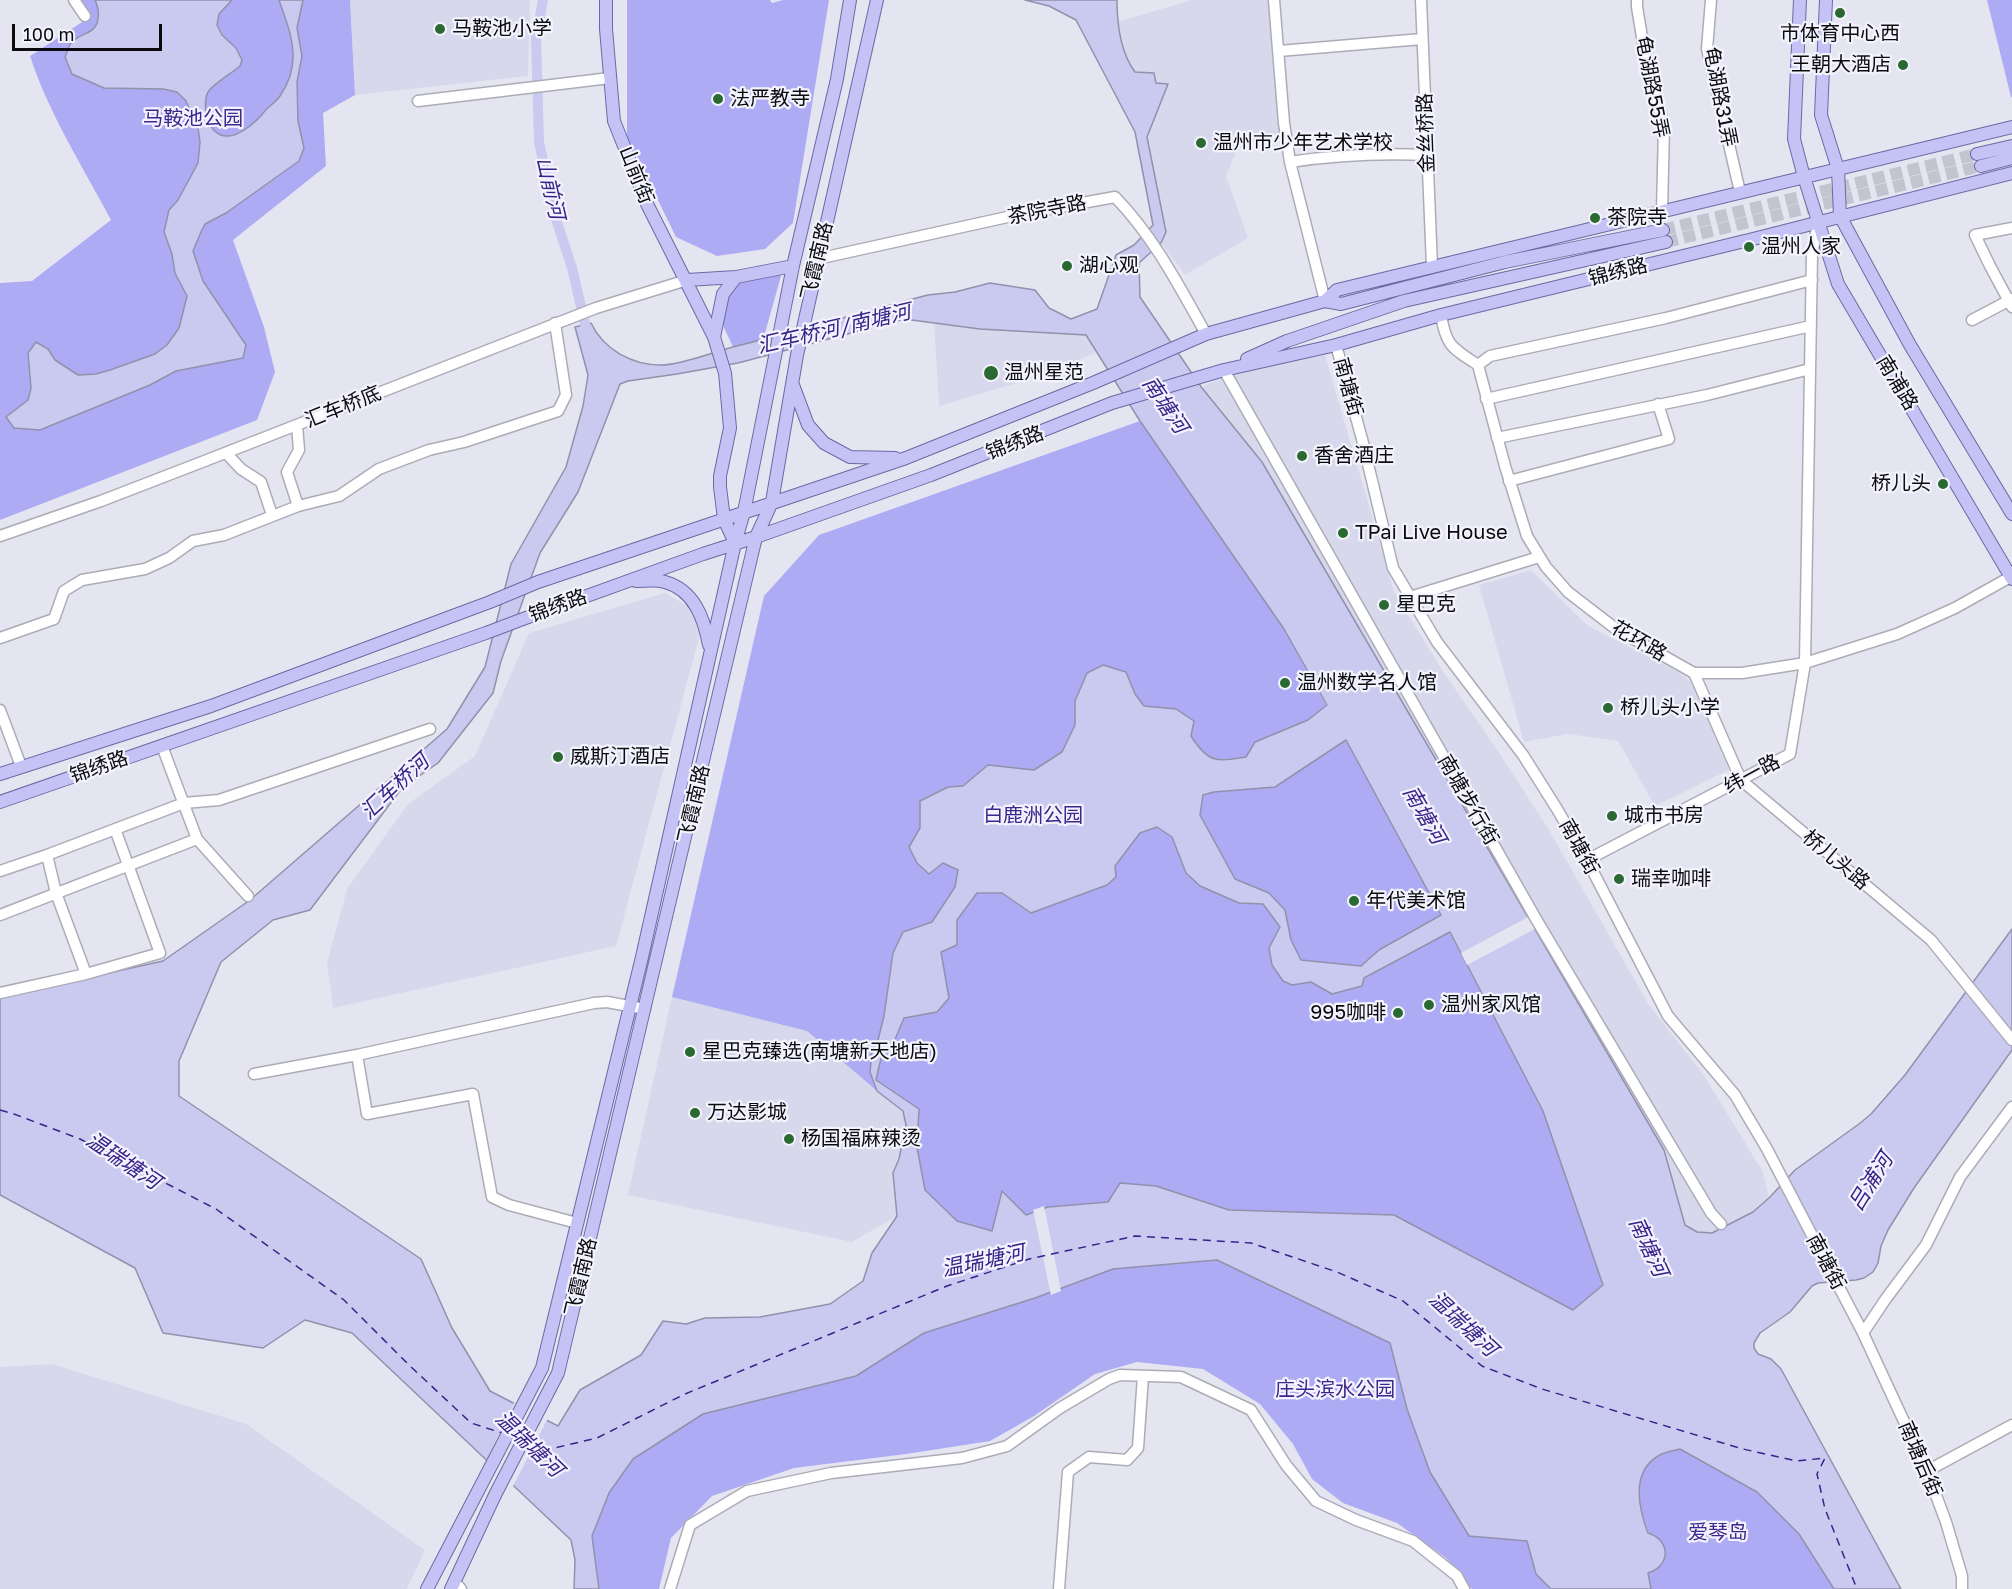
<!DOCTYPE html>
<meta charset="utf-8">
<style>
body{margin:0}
#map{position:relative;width:2012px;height:1589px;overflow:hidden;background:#e5e5f2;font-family:"Golos Text",sans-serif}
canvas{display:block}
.scale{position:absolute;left:12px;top:24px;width:150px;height:27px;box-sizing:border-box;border:3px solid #0b0b0f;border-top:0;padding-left:8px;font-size:18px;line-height:21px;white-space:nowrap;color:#0b0b0f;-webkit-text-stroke:4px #f3f3fd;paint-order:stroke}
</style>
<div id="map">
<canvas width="2012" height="1589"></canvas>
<div class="scale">100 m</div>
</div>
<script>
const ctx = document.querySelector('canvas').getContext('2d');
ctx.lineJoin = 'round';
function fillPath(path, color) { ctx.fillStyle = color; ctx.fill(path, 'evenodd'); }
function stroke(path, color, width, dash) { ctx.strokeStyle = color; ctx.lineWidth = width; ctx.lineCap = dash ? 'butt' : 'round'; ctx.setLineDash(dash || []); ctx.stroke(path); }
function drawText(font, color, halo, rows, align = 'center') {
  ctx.font = font + ' "Golos Text","Noto Sans SC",sans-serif'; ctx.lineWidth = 4.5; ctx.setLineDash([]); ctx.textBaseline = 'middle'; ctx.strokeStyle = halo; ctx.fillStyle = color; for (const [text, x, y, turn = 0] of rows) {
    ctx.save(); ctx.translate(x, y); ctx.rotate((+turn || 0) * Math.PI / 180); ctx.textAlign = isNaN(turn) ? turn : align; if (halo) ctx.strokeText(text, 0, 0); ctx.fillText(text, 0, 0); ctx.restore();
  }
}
fillPath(new Path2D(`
 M350 0H530L528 76 355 95Z
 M1192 0H1268L1279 134 1237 149 1226 176 1248 238 1185 275 1161 243 1166 232 1146 137 1168 84 1156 83 1154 73 1135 72 1127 62 1117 22Z
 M934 322 980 329 1086 335 1096 352 1077 361 1013 384 939 406Z
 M1325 355 1394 592 1444 673 1498 751 1549 830 1649 1005 1703 1074 1763 1172 1769 1198 1753 1212 1725 1227 1712 1233 1697 1232 1685 1224 1664 1150 1262 462 1202 388 1209 383 1263 367Z
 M1531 570 1587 625 1678 672 1691 682 1729 770 1655 806 1618 741 1568 734 1524 742 1479 585Z
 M665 593 693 609 700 634 616 946 333 1008 327 963 347 889 408 804 475 756 529 633Z
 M672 997 807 1031 877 1091 903 1111 906 1125 899 1159 893 1173 897 1216 852 1242 628 1195Z
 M52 1364 246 1424 425 1550 407 1589H0V1367Z`), '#d7d8eb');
fillPath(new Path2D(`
 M79 0H350L355 95 323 113 326 166 233 240 264 327 275 372 257 420 0 520V283L32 281 111 220C83 167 49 114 30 56L90 17Z
 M627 0H770L772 3 783 0H829L793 223 765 249 717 256 676 237 627 137Z
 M1987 0H2012V97H2011Z
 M776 273 781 276 763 340 733 347 720 319 724 301 735 283Z
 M1140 421 1284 629 1405 847 1543 1111 1603 1285 1573 1310 1394 1215 1229 1210 1156 1186 1108 1202 1048 1207 992 1231 957 1221 925 1190 917 1147 919 1109 877 1091 807 1031 672 997 764 596 819 535Z
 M1217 1260 1391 1343 1407 1409 1430 1472 1469 1536 1527 1541 1536 1574 1551 1589H1472L1446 1558 1397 1523 1343 1503 1312 1479 1293 1444 1260 1404 1203 1369 1137 1362 1095 1374 1034 1416 990 1441 906 1454 794 1468 712 1496 671 1538 659 1589H599L592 1536 609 1493 633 1459 703 1414 856 1376 924 1333 1035 1298 1113 1269Z
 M1680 1449 1757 1492 1799 1534 1834 1589H1651L1648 1573 1655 1535 1649 1533C1639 1509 1630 1473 1658 1456 1664 1452 1673 1451 1680 1449Z`), '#adabf3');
const water = new Path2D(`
 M95 0H232L219 14 217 25 222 35 236 48 242 60 240 66C232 73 212 85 208 92 201 106 208 136 227 136 239 137 257 121 264 112 269 106 276 102 280 96 303 63 291 34 279 0H303L297 28 302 56 297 82 298 121 304 148 299 161 226 213 205 224 201 232 193 251 203 281 246 345 243 358 176 371 150 385 40 430 14 428 6 417 28 400 31 388 28 353 36 342 48 349 55 360 78 375 96 374 110 370 155 354 167 345 179 328 187 296 175 273 172 254 164 232 169 210 178 200 198 163 200 142 198 128 186 101 177 92 163 89 104 88 72 74 65 57C67 53 68 47 71 43 80 32 96 35 98 19 99 11 98 7 95 0Z
 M1025 0H1117C1117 24 1120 52 1135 72L1154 73 1156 83 1168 84 1147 137 1166 232 1161 243 1139 263 1140 297 1202 388 1262 462 1664 1150 1685 1225 1697 1232 1712 1233 1753 1212 1769 1198 1795 1170 1859 1124 1871 1114 1905 1075 2012 929V1050L1914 1188 1888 1230 1881 1246 1878 1263 1873 1272 1864 1278 1856 1280 1818 1283 1812 1286 1790 1312 1760 1333 1754 1343V1348L1758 1354 1771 1359 1781 1369 1901 1589H1834L1799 1534 1757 1492 1680 1449C1673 1451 1664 1452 1658 1456 1630 1473 1639 1509 1648 1533 1671 1540 1671 1566 1648 1573L1651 1589H1551L1536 1574 1527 1541 1469 1536 1430 1472 1407 1409 1390 1343 1217 1260 1113 1269 1035 1298 924 1333 856 1376 703 1414 633 1459 609 1493 592 1536 599 1589H574L575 1560 571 1540 352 1333 305 1320 263 1348 163 1333 135 1268 0 1195V997L163 961 250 900 447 729 485 667 511 564 566 467 583 406 588 375 575 327 591 323C604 350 632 365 661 365 681 365 713 352 733 347 798 331 863 312 928 295L955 292 990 283 1035 290 1049 308 1071 319 1097 309 1116 255 1134 245 1153 225 1135 132 1076 20 1049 6ZM904 319 980 329 1086 335 1140 421 1284 629 1327 705 1308 720 1255 742 1246 757C1216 762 1208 763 1191 736L1194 721 1176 709 1144 706 1135 694 1126 672 1103 665 1087 673 1075 701V725L1062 752 1034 770 988 765 963 786 948 787 920 801V828L909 847 917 863 929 874 943 863 958 870 955 887 932 922 903 932 893 953 884 1016 878 1040 872 1053 870 1072 877 1091 903 1111 906 1125 899 1159 893 1173 897 1216 872 1253 863 1281 830 1304 760 1317 705 1318 686 1324 663 1321 641 1355 580 1390 558 1426 490 1391 452 1328 421 1259 179 1096V1061L221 962 273 920 310 910 402 788 438 763 493 693 501 661 540 553 578 492 620 384 628 381 677 374 738 363ZM1346 740 1441 915 1379 950 1361 966 1301 960 1291 940 1285 910 1269 893 1235 879 1200 815 1203 795 1214 792 1275 787ZM1157 827 1172 837 1186 873 1200 886 1239 903 1263 904 1280 927 1269 948 1272 965 1283 981 1292 985 1311 982 1332 994 1362 986 1364 978 1450 932 1543 1111 1603 1285 1573 1310 1394 1215 1229 1210 1156 1186 1120 1183 1108 1202 1048 1207 1026 1215 1002 1191 992 1231 957 1221 925 1190 917 1147 919 1109 876 1080 882 1054 891 1049 904 1018 937 1012 949 998 941 952 957 945V920L977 893H1002L1031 913 1107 885 1116 877 1115 866 1140 833Z`);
fillPath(water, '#cacaf0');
stroke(water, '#9191ac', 1.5);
fillPath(new Path2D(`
 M1530 916 1537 928 1467 965 1461 953Z
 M1044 1206 1061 1291 1051 1295 1033 1210Z
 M515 1401 548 1418 512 1488 485 1463Z`), '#e5e5f2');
stroke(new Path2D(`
 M543 0 536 38 539 142 554 213 572 268 588 337`), '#cacaf0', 10);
stroke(new Path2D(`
 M0 1110 14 1114 80 1139 216 1209 344 1300 409 1365 471 1423 502 1433
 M530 1442 550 1449 597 1438 685 1394 947 1286 1029 1259 1135 1236 1251 1243 1337 1272 1403 1301 1482 1366 1542 1389 1743 1449 1797 1461 1825 1458 1817 1474 1825 1509 1857 1589`), '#392289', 1.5, [8, 6]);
stroke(new Path2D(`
 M1663 230 1977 154
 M1666 242 1981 166`), '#c4c4d0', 12, [12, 6]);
const minor = new Path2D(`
 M74 0 85 16
 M1274 0 1284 123 1290 162 1325 301
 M1421 0 1432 266
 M1637 0V7L1644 49 1664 127 1662 211
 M1711 0 1707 49 1740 192
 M1279 51 1422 39
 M418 101 610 78
 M1290 162C1336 155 1381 153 1427 155
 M2012 228 1975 235 1990 266 2012 307
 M817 259 1021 214 1115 197C1154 237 1179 286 1206 334
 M1441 315C1446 346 1452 348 1478 365L1505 466 1527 536 1546 567 1568 592 1616 629 1694 673H1742L1805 663 1897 634 1955 608 2012 576
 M1972 320 2012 299
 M1336 345 1362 439 1393 568 1437 642 1523 755 1557 809 1587 860 1668 1016 1735 1095 1767 1149 1863 1333 1927 1471 1946 1522 1962 1576V1589
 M1478 365 1490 356 1666 318 1812 280
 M1224 370 1536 919 1711 1213 1721 1224
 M1486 399 1811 326
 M297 425 299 450 287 472 298 506
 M1497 438 1707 395 1810 369
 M226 453 241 469 261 482 272 515
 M1509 481 1669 439 1658 404
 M0 536 101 501 202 462 596 308 687 280
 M1410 597 1539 557
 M0 638 54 619 64 591 82 580 145 569 169 558 193 541 224 535 298 506 339 496 379 469 429 450 464 442 558 411 566 395 555 323
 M1694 673 1741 780 1931 940 2012 1040
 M0 710 21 766
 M162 746 197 839 248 896
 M1587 860 1790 754 1805 663 1812 255 1818 222
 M0 871 47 855 184 803 219 800 430 729
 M0 915 197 839
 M86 974 160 953 115 829
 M0 993 86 974 56 893 47 855
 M357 1055 367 1114 473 1094 492 1197 509 1205 577 1223
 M254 1074 357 1055 594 1003 607 1002 645 1009
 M1863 1333 1885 1300 1926 1245 1960 1177 2012 1107
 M1927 1471 2012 1425
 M455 1582 461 1589
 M670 1589 690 1525 747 1491 831 1473 962 1458 1007 1446 1060 1408 1109 1379 1120 1375 1181 1377 1251 1410 1286 1465 1316 1501 1356 1520 1413 1541 1457 1576 1464 1589
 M1059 1589 1068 1472 1089 1457 1127 1460 1138 1448 1143 1376`);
const major = new Path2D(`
 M606 0V29L614 121 647 204 714 337 725 373 730 428 720 476V487L724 519 735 543
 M1800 0 1794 139 1804 177 1838 284 2012 579
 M1826 0 1821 115 1838 169 1840 216 1910 345 2012 514
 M1977 154 2012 146
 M1981 166 2012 158
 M687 280 736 277 793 266
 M1325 301 1341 304 1505 262 1663 230
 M714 337 723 294 736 277
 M1247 359 1287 341 1404 301 1666 242
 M793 385 808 425 824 443 850 457 895 458
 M636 581C645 581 656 579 665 582 694 590 704 618 709 645
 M0 774 211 706 490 602 538 582 906 458 1093 383 1206 334 1325 301 1337 290 2012 127
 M0 802 486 633 523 619 703 554 756 537 931 475 1112 403 1224 370 1336 345 1441 315 1757 238 2012 173
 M427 1589 542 1368 642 957 735 543 744 512 793 266 837 79 850 0
 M451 1589 495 1495 558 1373 756 537 772 502 797 355 877 0`);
stroke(minor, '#acacb8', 13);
stroke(major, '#6b69a1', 14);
stroke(minor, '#fff', 10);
stroke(major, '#c5c3f6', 12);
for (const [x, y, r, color] of [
 [1840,13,6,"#2a6932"],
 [440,29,6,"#2a6932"],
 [1903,65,6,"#2a6932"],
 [718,99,6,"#2a6932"],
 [1201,143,6,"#2a6932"],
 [1595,218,6,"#2a6932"],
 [1749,247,6,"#2a6932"],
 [1067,266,6,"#2a6932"],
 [991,373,8,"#2a6932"],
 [1302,456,6,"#2a6932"],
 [1943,484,6,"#2a6932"],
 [1343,533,6,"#2a6932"],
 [1384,605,6,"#2a6932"],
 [1285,683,6,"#2a6932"],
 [1608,708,6,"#2a6932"],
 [558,757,6,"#2a6932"],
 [1612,816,6,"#2a6932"],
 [1619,879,6,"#2a6932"],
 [1354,901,6,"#2a6932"],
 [1429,1005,6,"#2a6932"],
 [1398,1013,6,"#2a6932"],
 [690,1052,6,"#2a6932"],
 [695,1113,6,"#2a6932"],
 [789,1139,6,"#2a6932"]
]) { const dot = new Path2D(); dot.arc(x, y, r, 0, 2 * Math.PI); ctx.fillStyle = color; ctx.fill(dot); stroke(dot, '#f3f3fd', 2); }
drawText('20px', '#0b0b0f', '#f3f3fd', [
 ["马鞍池小学",452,29],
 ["市体育中心西",1840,34,"center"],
 ["王朝大酒店",1891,65,"right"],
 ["法严教寺",730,99],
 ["温州市少年艺术学校",1213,143],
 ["茶院寺",1607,218],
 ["温州人家",1761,247],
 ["湖心观",1079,266],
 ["温州星范",1004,373],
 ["香舍酒庄",1314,456],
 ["桥儿头",1931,484,"right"],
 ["TPai Live House",1355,533],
 ["星巴克",1396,605],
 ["温州数学名人馆",1297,683],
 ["桥儿头小学",1620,708],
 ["威斯汀酒店",570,757],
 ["城市书房",1624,816],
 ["瑞幸咖啡",1631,879],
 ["年代美术馆",1366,901],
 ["温州家风馆",1441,1005],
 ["995咖啡",1386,1013,"right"],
 ["星巴克臻选(南塘新天地店)",702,1052],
 ["万达影城",707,1113],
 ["杨国福麻辣烫",801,1139]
], 'left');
drawText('20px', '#0b0b0f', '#f3f3fd', [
 ["龟湖路55弄",1652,87,79],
 ["龟湖路31弄",1720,97,79],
 ["金丝桥路",1426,133,-92],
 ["山前街",636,175,68],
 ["茶院寺路",1047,210,-11],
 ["飞霞南路",817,261,-77],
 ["锦绣路",1618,272,-14],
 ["南浦路",1897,383,59],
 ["南塘街",1348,387,75],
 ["汇车桥底",343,407,-22],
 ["锦绣路",1015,443,-21],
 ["锦绣路",558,606,-20],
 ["花环路",1639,641,30],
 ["锦绣路",99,767,-19],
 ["纬一路",1752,774,-28],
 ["南塘步行街",1468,800,60],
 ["飞霞南路",694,804,-77],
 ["南塘街",1579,847,61],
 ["桥儿头路",1836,860,40],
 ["南塘街",1826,1262,62],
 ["飞霞南路",581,1277,-77],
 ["南塘后街",1920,1459,67]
]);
drawText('20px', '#3d268d', '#f3f3fd', [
 ["马鞍池公园",193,119],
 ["白鹿洲公园",1033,816],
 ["庄头滨水公园",1335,1390],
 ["爱琴岛",1718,1533]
]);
drawText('italic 21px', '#392289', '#f3f3fd', [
 ["山前河",550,188,77],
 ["汇车桥河/南塘河",834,329,-13],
 ["南塘河",1165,405,56],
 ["汇车桥河",395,787,-43],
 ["南塘河",1424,815,60],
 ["温瑞塘河",123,1161,34],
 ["吕浦河",1871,1182,-58],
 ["南塘河",1648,1247,65],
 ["温瑞塘河",983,1261,-12],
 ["温瑞塘河",1463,1324,43],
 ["温瑞塘河",529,1444,44]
]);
</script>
